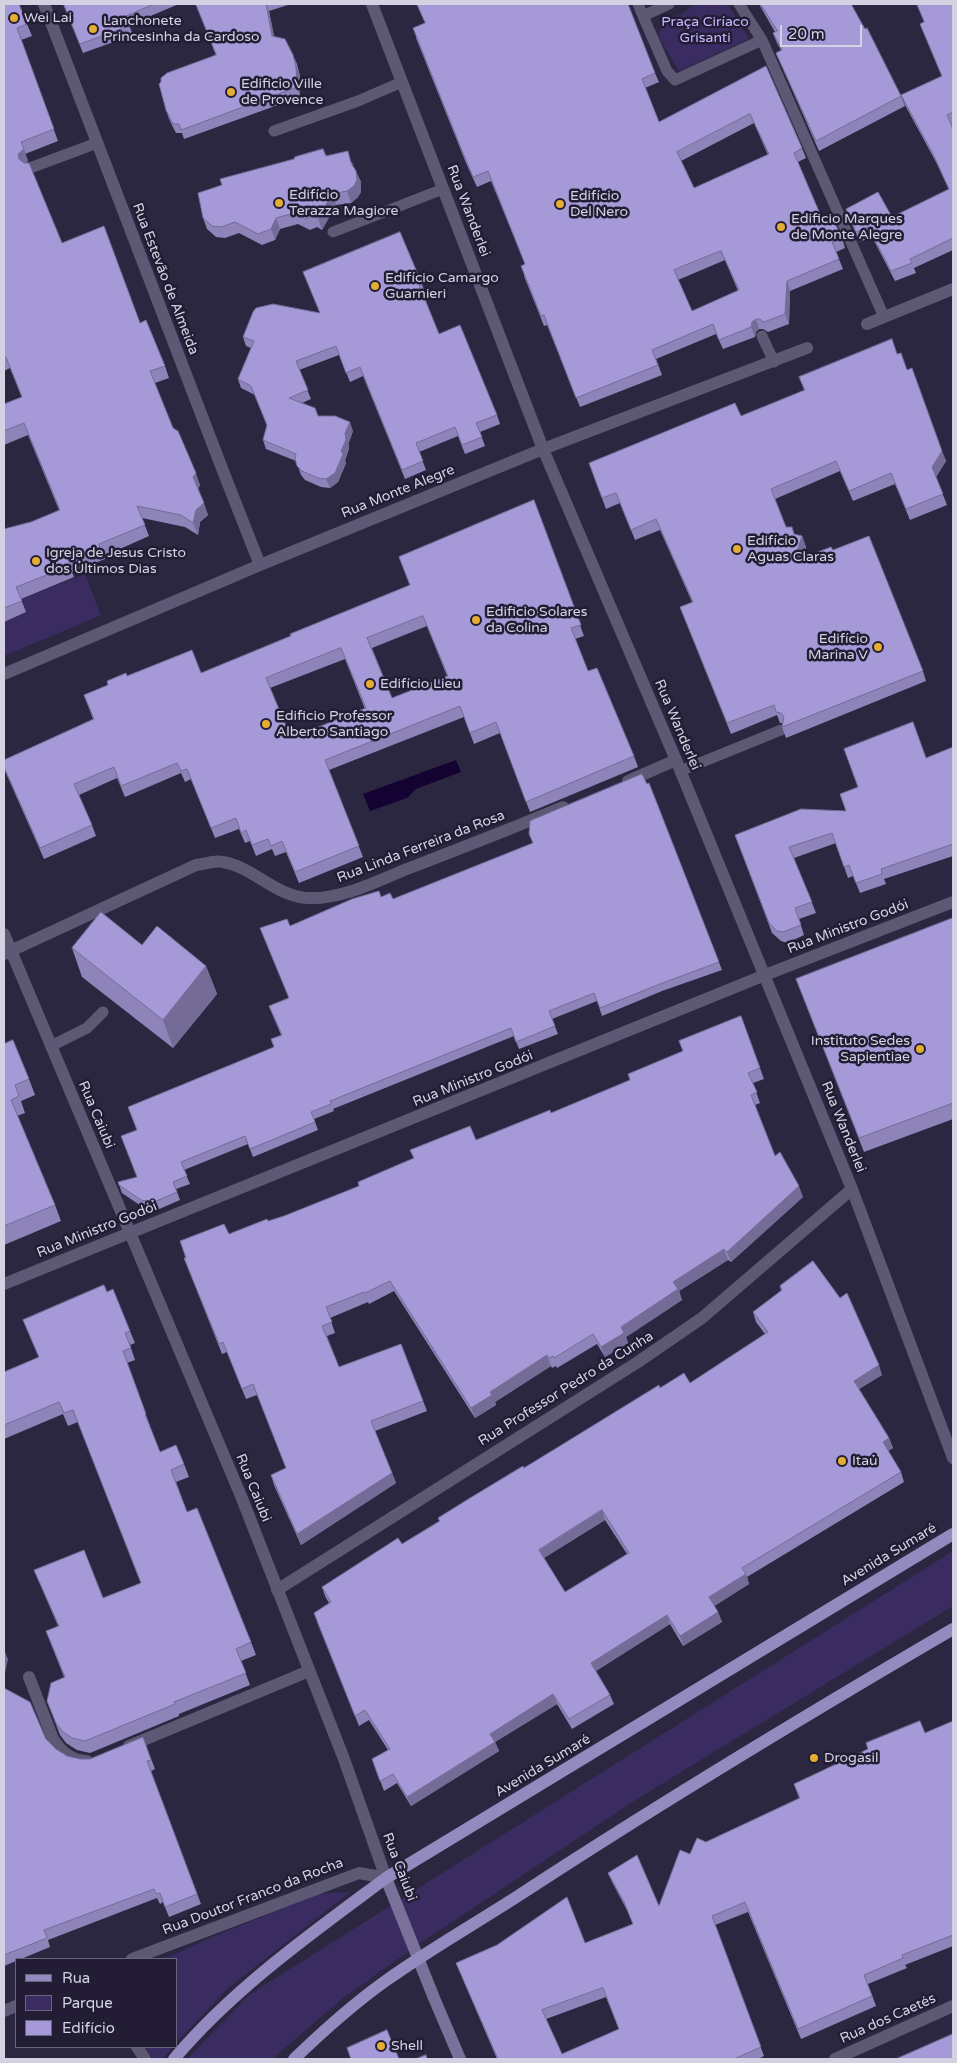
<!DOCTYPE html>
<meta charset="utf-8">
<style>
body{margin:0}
#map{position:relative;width:957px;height:2063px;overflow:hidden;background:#2c2740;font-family:"Varela Round",sans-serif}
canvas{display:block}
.frame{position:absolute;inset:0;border:5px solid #d4d2e2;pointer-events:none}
.legend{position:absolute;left:15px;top:1958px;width:162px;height:90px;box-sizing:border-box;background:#221d35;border:1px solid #69657a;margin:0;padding:6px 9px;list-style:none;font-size:15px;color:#d4d2e2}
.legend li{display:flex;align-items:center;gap:10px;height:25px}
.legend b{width:25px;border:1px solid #69657a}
.scale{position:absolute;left:780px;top:25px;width:82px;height:22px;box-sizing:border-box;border:2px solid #d4d2e2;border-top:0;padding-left:6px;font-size:15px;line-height:18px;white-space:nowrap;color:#d4d2e2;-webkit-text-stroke:4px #221d35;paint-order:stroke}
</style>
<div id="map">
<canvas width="957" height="2063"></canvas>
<div class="frame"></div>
<ul class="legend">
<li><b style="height:6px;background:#948ac0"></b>Rua</li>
<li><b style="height:14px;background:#3a2c61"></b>Parque</li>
<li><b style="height:14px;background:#a599d8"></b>Edifício</li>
</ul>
<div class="scale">20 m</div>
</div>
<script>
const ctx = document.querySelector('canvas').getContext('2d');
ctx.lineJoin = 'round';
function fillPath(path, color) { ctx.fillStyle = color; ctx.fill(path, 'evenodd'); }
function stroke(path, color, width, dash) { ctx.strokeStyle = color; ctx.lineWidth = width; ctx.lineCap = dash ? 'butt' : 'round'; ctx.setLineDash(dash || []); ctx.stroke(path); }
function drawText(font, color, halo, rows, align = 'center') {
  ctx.font = font + ' "Varela Round",sans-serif'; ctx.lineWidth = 5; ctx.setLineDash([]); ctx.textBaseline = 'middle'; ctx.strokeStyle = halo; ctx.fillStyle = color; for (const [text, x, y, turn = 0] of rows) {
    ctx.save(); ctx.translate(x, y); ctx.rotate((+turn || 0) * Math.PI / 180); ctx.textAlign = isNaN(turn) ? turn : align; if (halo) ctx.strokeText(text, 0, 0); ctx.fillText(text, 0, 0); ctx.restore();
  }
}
fillPath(new Path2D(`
 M695 4H728L749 39 679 71 658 36 666 17 680 15Z
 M85 574 101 615 4 656V622L26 612 21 599Z
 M953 1551V1606L637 1799 422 1942 343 1998 272 2059H187L249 1995Z
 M350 1892 227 1989 176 2043V1959H164L210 1938 318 1894Z
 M145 2047H173L162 2059H153Z`), '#3a2c61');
fillPath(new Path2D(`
 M456 760 461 772 416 789 407 798 370 811 363 794Z`), '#140233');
stroke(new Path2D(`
 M638 4 643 16 669 4
 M739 4 762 40 884 317
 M643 16 667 71 675 80 762 40
 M274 131 358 101 402 82
 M30 168 97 143
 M333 232 443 189
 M762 336 774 362
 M680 771 781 730
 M51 1046 87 1028 103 1012`), '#5d5874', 11);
stroke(new Path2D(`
 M44 4 223 471 260 565
 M372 4 543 449 676 760 852 1189 953 1458
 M867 324 953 289
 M4 674 260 565 543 449 807 348
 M628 781 676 760
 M4 934 241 1496 344 1759 386 1878
 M4 954 196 865C205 864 214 860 223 862 254 867 277 898 310 898 343 899 377 881 407 869 459 849 511 829 563 807
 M4 1284 765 975 953 902
 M277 1590 638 1362 702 1318 852 1189
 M29 1677 53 1739C61 1752 72 1761 87 1761
 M129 1746 309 1671
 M132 1959 359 1873 386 1878
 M4 2011 16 2006
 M137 2047 145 2059
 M835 2059 953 2006`), '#5d5874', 12);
stroke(new Path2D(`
 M386 1878 434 1998 460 2059`), '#79719a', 12);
stroke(new Path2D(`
 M174 2059C234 1988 312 1933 386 1878L953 1534
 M294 2059C322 2032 352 2005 384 1982 427 1951 473 1925 518 1896 660 1803 806 1715 953 1629`), '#948ac0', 12);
fillPath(new Path2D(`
 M4 4 27 24 32 36 21 40 58 141 25 154 28 161 26 163 62 243 140 323 165 366 169 378 155 383 173 428 200 485 198 489 208 515 200 522 198 535 185 527 142 518 149 536 104 556 105 559 72 572 74 577 21 599 26 612 4 622V529L31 522 59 510 28 435 4 445V404L22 397 10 368 4 371Z
 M63 4H179L129 25 133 35 83 53Z
 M196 4H291L269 11 274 36 293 55 297 64 300 76V97L184 139 182 133H176L169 119 166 110 216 55Z
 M759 4H851L901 96 905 106 819 151 780 62 776 53 781 50 777 43 773 33 775 32Z
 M953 4V124L951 125 953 129V250L914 268 916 273 895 281 872 237 859 242 846 209 892 217 949 190 937 164 905 105 901 95 942 77 920 24Z
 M425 23 655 73 659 82 645 88 659 122 766 66 802 148 806 158 798 162 823 221 842 238 845 248 836 252 843 269 790 291 789 324 768 332 763 329H759L756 332 755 337 723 349 716 334 656 359 662 375 580 407 547 325 544 326 524 276 525 264 491 181 477 187 466 163 416 38ZM754 123 768 155 694 188 681 161ZM725 260 738 291 692 311 678 280Z
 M326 156 352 162 353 166 361 182V192L358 197 351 203 336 205 322 230 317 227 310 230 298 224 280 229 275 240 262 245 239 233 225 238 216 237 207 229 203 218Z
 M422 284 425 293 423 294 439 334 497 415 500 424 480 432 485 446 465 454 458 436 419 452 426 470 405 479 363 376 350 382 339 355 299 370 311 399 302 403 318 416 353 431 349 442V449L345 460 346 463 338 482 330 488 321 487 305 480 301 475 296 461 266 449 263 440 267 426 255 395 241 388 238 379 251 348 246 346 243 337 319 313Z
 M898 354 907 370 946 461 936 477 947 505 910 520 895 484 853 501 840 471 775 499 786 527 794 534 802 536 806 547 803 558 833 550 923 671 926 681 786 738 782 727 783 723H780L777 715 731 734 680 607 692 602 660 530 635 540 620 503 606 509 593 474 741 416 804 390 799 377Z
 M534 500 584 636 575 639 588 671 634 756 638 767 530 812 500 733 474 744 464 717 329 770 363 857 299 883 286 852 275 856 272 849 256 856 250 841 245 843 239 829 215 838 191 779 185 782 181 773 125 797 117 778 79 795 92 825 96 836 44 859 5 771 4 768V760L93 719 84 695 108 685 127 676 201 673 410 586 399 557ZM427 626 447 676 392 698 372 648ZM345 659 365 709 291 738 270 688Z
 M953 747V856L884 879 886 884 860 893 853 876 848 878 836 843 794 858 816 913 799 919 804 935 787 943 781 941 772 933 735 835 846 811 858 787Z
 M649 783 722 970 662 991 602 1016 597 1001 552 1019 558 1034 519 1049 514 1036 333 1109 334 1111 314 1119 318 1130 253 1157 248 1144 184 1170 190 1184 176 1189 180 1200 157 1210 144 1208 122 1193 118 1182 137 1177V1130L274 1047 281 1035 269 1006 288 998 290 926 381 897 393 899 533 843Z
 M953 918V1119L864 1152 796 979Z
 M142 945 206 966 217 994 173 1048 82 977 72 948Z
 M741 1016 764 1079 753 1083 760 1103 755 1105 775 1156 803 1197 731 1262 728 1260 679 1291 682 1300 626 1337 628 1343 605 1357 597 1344 557 1368 556 1366 552 1368 551 1366 495 1402 496 1405 475 1418 394 1291 369 1304 368 1302 330 1318 335 1333 327 1336 339 1367 401 1344 427 1411 375 1431 396 1483 301 1545 274 1485 271 1475 286 1468 257 1395 246 1399 227 1352 222 1354 184 1258 229 1234 284 1216 359 1187 414 1159 410 1150 476 1140 551 1113 630 1080 683 1051 679 1041Z
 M4 1044 29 1079 35 1095 21 1101 25 1113 17 1116 55 1205 61 1221 4 1245Z
 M780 1286 882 1375 859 1389 889 1438 893 1448 888 1451 901 1472 904 1482 747 1577 749 1584 714 1606 718 1612 722 1622 683 1646 670 1624 596 1671 610 1695 614 1704 572 1729 557 1704 495 1742 499 1751 411 1806 397 1783 384 1791 372 1759 388 1750 369 1720 359 1726 317 1622 329 1603 325 1596 322 1587 402 1544 439 1521 438 1518 660 1388 690 1383 765 1334 756 1322 753 1312 781 1291ZM605 1520 627 1554 565 1592 544 1558Z
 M107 1292 130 1331 135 1343 130 1345 135 1360 127 1363 150 1426H149L160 1452 184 1464 189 1477 176 1482 187 1512 251 1642 256 1655 241 1661 250 1685 179 1714V1716L90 1753 77 1750 66 1743 60 1735 47 1701 64 1677 46 1631 58 1626 39 1582 34 1570 103 1598 141 1583 78 1422 68 1426 63 1414 4 1439V1372L39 1358 23 1320Z
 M4 1688 46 1739 56 1749 67 1756 80 1759H90L143 1737 155 1769 151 1771 201 1904 169 1917 163 1902 160 1904 157 1898 48 1940 50 1947 21 1959H16V1961L4 1966Z
 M953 1721V1946L905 1965 907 1968 868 1984 876 2006 801 2039 748 1912 715 1925 764 2056 758 2059H497L456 1963 585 1943 633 1924 628 1912 612 1882 608 1873 659 1906 690 1854 706 1842 799 1798 794 1784 925 1733ZM606 1997 619 2029 562 2054 546 2019Z`), '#8e84ba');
fillPath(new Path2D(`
 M267 4 269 11 276 45 272 36Z
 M293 55 300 76V97L297 87Z
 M24 149 28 161 23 166 19 159 18 154Z
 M356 171 361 182V192L358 197 351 203 347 191Z
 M332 194 336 205 322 230 318 218Z
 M276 218 280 229 275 240 271 229Z
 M787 281 790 291 789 324 785 314Z
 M756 319 759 329 756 332 755 337 751 327 752 322Z
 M350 422 353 431 349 442V449L345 460 346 463 338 482 330 488 326 479 341 451 345 433Z
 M942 451 946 461 936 477 932 467Z
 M196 473 200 485 197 489 193 477Z
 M204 503 208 515 200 522 198 535 193 523 196 510Z
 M802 536 806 547 798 572 794 561Z
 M206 966 217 994 173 1048 163 1020Z
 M799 1186 803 1197 731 1262 727 1252Z
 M724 1249 728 1260 679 1291 682 1300 626 1337 628 1343 605 1357 601 1347 621 1327 673 1282Z
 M547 1355 551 1366 495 1402 496 1405 475 1418 471 1408 490 1392Z
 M879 1365 882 1375 857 1390 854 1381Z
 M889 1438 893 1448 886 1452 883 1442Z
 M392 1473 396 1483 301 1545 297 1534Z
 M602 1510 605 1520 542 1559 539 1550Z
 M746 1574 749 1584 713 1607 709 1597Z
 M718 1612 722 1622 683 1646 680 1636Z
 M667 1615 670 1624 594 1672 591 1663Z
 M4 1650 8 1659 4 1677Z
 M553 1694 557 1704 495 1742 499 1751 411 1806 407 1797 490 1734Z`), '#746b97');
const building = new Path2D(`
 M4 4H19L27 24 17 28 54 129 21 142 24 149 18 154 19 159 24 163H29L62 243 104 226 140 323 146 320 165 366 150 371 173 428 178 431 196 473 193 477 204 503 196 510 193 523 181 515 137 506 145 525 99 544 100 547 68 560 70 566 16 587 22 601 4 608V529L31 522 60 510 24 423 4 431V404L22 397 6 357H4Z
 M64 4H154L126 16 129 26 80 44Z
 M196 4H266L272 36 285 39 293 55 296 67 297 87 181 130 179 124H173L166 110 159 84 161 82V78L167 73 216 55Z
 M417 4H628L655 73 642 79 659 122 766 66 802 148 794 153 823 221 832 217 842 238 832 242 839 259 787 281 785 314 764 322 760 319H756L752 322 751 327 719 340 713 324 652 350 658 365 576 398 544 315 541 316 521 266 525 264 488 171 473 177 463 153 413 28 425 23ZM750 114 769 154 694 188 677 152ZM721 251 739 290 692 311 674 270Z
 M761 4H851L865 29 867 28 901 96 816 141 776 53 782 50 773 33 777 31Z
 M917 4H953V112L947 115 953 129V238L910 259 912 263 891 271 868 227 856 232 846 209 878 192 892 217 949 189 933 154 901 95 942 76 920 24 924 22Z
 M323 149 326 156 348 151 351 163 356 171 357 180 354 186 347 191 332 194 318 218 313 216 306 219 294 213 276 218 271 229 258 234 235 222 221 227 212 226 203 218 198 193 222 185 220 179 294 159 295 157Z
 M400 232 422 284 419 285 439 334 460 325 497 415 476 423 482 437 462 445 455 427 416 443 423 461 402 470 360 367 346 373 336 346 296 361 308 390 289 398 315 408 318 416H335L350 422 345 433 346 440 341 451 343 454 335 473 326 479 318 478 302 471 297 466 295 459 296 454 263 440 267 425 251 386 238 379 254 341 243 337 253 312 256 308 273 304 320 313 303 272Z
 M892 339 897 354 901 353 907 370 912 368 942 451 932 467 943 494 906 509 891 473 849 491 836 461 771 489 786 527H792L794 534 802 536 794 561 831 547 833 550 869 536 923 671 782 727 784 717 781 713 776 712 774 705 727 723 680 607 693 602 656 519 631 530 616 493 602 498 589 463 735 403 741 416 805 390 799 377Z
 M534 500 581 625 571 628 588 671 597 668 634 756 526 802 496 722 470 733 460 706 325 760 359 846 295 872 282 841 271 846 268 839 252 845 246 830 241 833 236 818 211 828 187 769 181 771 177 763 121 786 114 767 74 784 92 825 40 848 4 767V760L94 719 84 695 108 685 107 681 126 673 127 676 192 650 201 673 291 636 290 634 410 585 399 557ZM423 616 448 676 392 698 367 638ZM341 648 366 708 291 738 266 678Z
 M913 722 926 758 953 747V844L881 869 882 874 856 883 849 865 844 867 832 833 789 847 812 902 795 908 801 925 783 932 777 931 769 923 735 835 801 809 846 811 840 794 858 787 844 749Z
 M642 774 647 784 649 783 719 962 660 984 600 1008 594 993 549 1011 555 1026 516 1042 511 1028 330 1101 331 1104 311 1112 315 1122 250 1149 245 1136 181 1162 187 1176 173 1182 177 1192 154 1202 141 1200 119 1185 118 1182 137 1177 121 1136 137 1130 128 1107 274 1047 271 1039 282 1035 269 1006 289 998 260 928 287 919 290 926 352 899 379 891 381 897 390 893 393 899 533 843 529 834 530 821Z
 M101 912 142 945 157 926 206 966 163 1020 72 948Z
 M953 918V1103L859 1138 796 979Z
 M741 1016 760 1068 748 1073 757 1092 751 1095 775 1156 780 1152 799 1186 727 1252 724 1249 673 1282 678 1289 621 1327 624 1333 601 1347 593 1334 554 1358 553 1356 549 1358 547 1355 490 1392 492 1395 471 1408 390 1281 365 1293 364 1292 326 1307 332 1322 322 1326 339 1367 401 1344 423 1401 371 1421 392 1473 297 1534 271 1475 286 1468 253 1384 242 1389 223 1342 219 1344 184 1258H186L180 1241 224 1224 229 1234 267 1219 268 1221 284 1216 359 1186 358 1182 414 1158 410 1150 470 1126 476 1140 550 1110 551 1113 630 1080 628 1074 683 1051 679 1041Z
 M13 1040 29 1079 15 1085 19 1096 11 1100 55 1205 4 1226V1044Z
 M813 1261 840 1298 847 1293 879 1365 854 1381 889 1438 883 1442 901 1472 742 1568 746 1574 709 1597 718 1612 680 1636 667 1615 591 1663 610 1695 569 1719 553 1694 490 1734 495 1742 407 1797 393 1774 380 1781 372 1759 390 1749 365 1710 355 1716 314 1613 331 1602 322 1587 398 1538 402 1544 440 1521 438 1518 470 1498 523 1466 524 1468 659 1385 660 1388 684 1373 690 1383 768 1332 753 1312 782 1290 780 1286ZM602 1510 629 1553 565 1592 539 1550Z
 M104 1285 107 1292 113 1289 130 1331 125 1333 131 1348 123 1351 146 1414H145L160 1452 176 1445 184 1464 171 1470 187 1512 197 1508 251 1642 236 1649 246 1673 174 1702 175 1704 85 1741 72 1738 62 1731 56 1723 47 1701 51 1683 65 1677 46 1631 59 1626 34 1570 84 1550 103 1598 141 1583 73 1410 64 1413 59 1402 4 1425V1372L39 1357 23 1320Z
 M4 1688 30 1702 46 1739 56 1749 67 1756 80 1759H90L143 1737 151 1760 147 1761 197 1894 165 1907 160 1893 156 1894 154 1889 44 1930 47 1938 4 1955Z
 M920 1721 925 1733 953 1721V1935L902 1955 903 1958 864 1975 872 1996 798 2029 745 1902 712 1916 761 2047 734 2059H498L456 1963 497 1945 567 1897 585 1943 633 1924 624 1902 608 1873 637 1855 659 1906 680 1850 690 1854 697 1838 706 1842 800 1798 794 1784 868 1749 866 1743ZM603 1988 619 2029 562 2054 542 2010Z
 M387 2030 399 2059H351L347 2048Z
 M953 2034V2059H896Z
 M426 2055 427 2059H416Z`);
fillPath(building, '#a599d8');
stroke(building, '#746b97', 1);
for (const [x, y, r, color] of [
 [14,18,5,"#e4ae35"],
 [93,29,5,"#e4ae35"],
 [231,92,5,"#e4ae35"],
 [279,203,5,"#e4ae35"],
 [560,204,5,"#e4ae35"],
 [781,227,5,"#e4ae35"],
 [375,286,5,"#e4ae35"],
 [737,549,5,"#e4ae35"],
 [36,561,5,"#e4ae35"],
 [476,620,5,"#e4ae35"],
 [878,647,5,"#e4ae35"],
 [370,684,5,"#e4ae35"],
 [266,724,5,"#e4ae35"],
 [920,1049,5,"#e4ae35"],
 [842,1461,5,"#e4ae35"],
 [814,1758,5,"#e4ae35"],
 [381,2046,5,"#e4ae35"]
]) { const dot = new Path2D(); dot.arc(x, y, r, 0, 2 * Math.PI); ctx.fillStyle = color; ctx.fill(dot); stroke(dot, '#221d35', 2); }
drawText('14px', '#d4d2e2', '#221d35', [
 ["Wei Lai",24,18],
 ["Lanchonete",103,21],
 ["Princesinha da Cardoso",103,37],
 ["Edificio Ville",241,84],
 ["de Provence",241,100],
 ["Edifício",289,195],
 ["Terazza Magiore",289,211],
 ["Edifício",570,196],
 ["Del Nero",570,212],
 ["Edificio Marques",791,219],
 ["de Monte Alegre",791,235],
 ["Edifício Camargo",385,278],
 ["Guarnieri",385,294],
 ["Edifício",747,541],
 ["Aguas Claras",747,557],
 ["Igreja de Jesus Cristo",46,553],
 ["dos Últimos Dias",46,569],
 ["Edificio Solares",486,612],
 ["da Colina",486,628],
 ["Edifício",868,639,"right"],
 ["Marina V",868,655,"right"],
 ["Edifício Lieu",380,684],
 ["Edificio Professor",276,716],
 ["Alberto Santiago",276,732],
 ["Instituto Sedes",910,1041,"right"],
 ["Sapientiae",910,1057,"right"],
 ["Itaú",852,1461],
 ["Drogasil",824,1758],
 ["Shell",391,2046]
], 'left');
drawText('14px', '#c6b9fe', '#221d35', [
 ["Praça Ciríaco",705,22],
 ["Grisanti",705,38]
]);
drawText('14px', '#d4d2e2', '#221d35', [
 ["Rua Wanderlei",468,211,69],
 ["Rua Estevão de Almeida",165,279,69],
 ["Rua Monte Alegre",398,492,-22],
 ["Rua Wanderlei",677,725,67],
 ["Rua Linda Ferreira da Rosa",421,847,-21],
 ["Rua Ministro Godói",848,927,-21],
 ["Rua Ministro Godói",473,1079,-22],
 ["Rua Caiubi",96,1115,67],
 ["Rua Wanderlei",843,1127,68],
 ["Rua Ministro Godói",97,1230,-22],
 ["Rua Professor Pedro da Cunha",566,1389,-32],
 ["Rua Caiubi",253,1488,68],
 ["Avenida Sumaré",889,1555,-31],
 ["Avenida Sumaré",543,1766,-31],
 ["Rua Caiubi",399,1867,69],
 ["Rua Doutor Franco da Rocha",253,1897,-21],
 ["Rua dos Caetés",888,2019,-24]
]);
</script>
